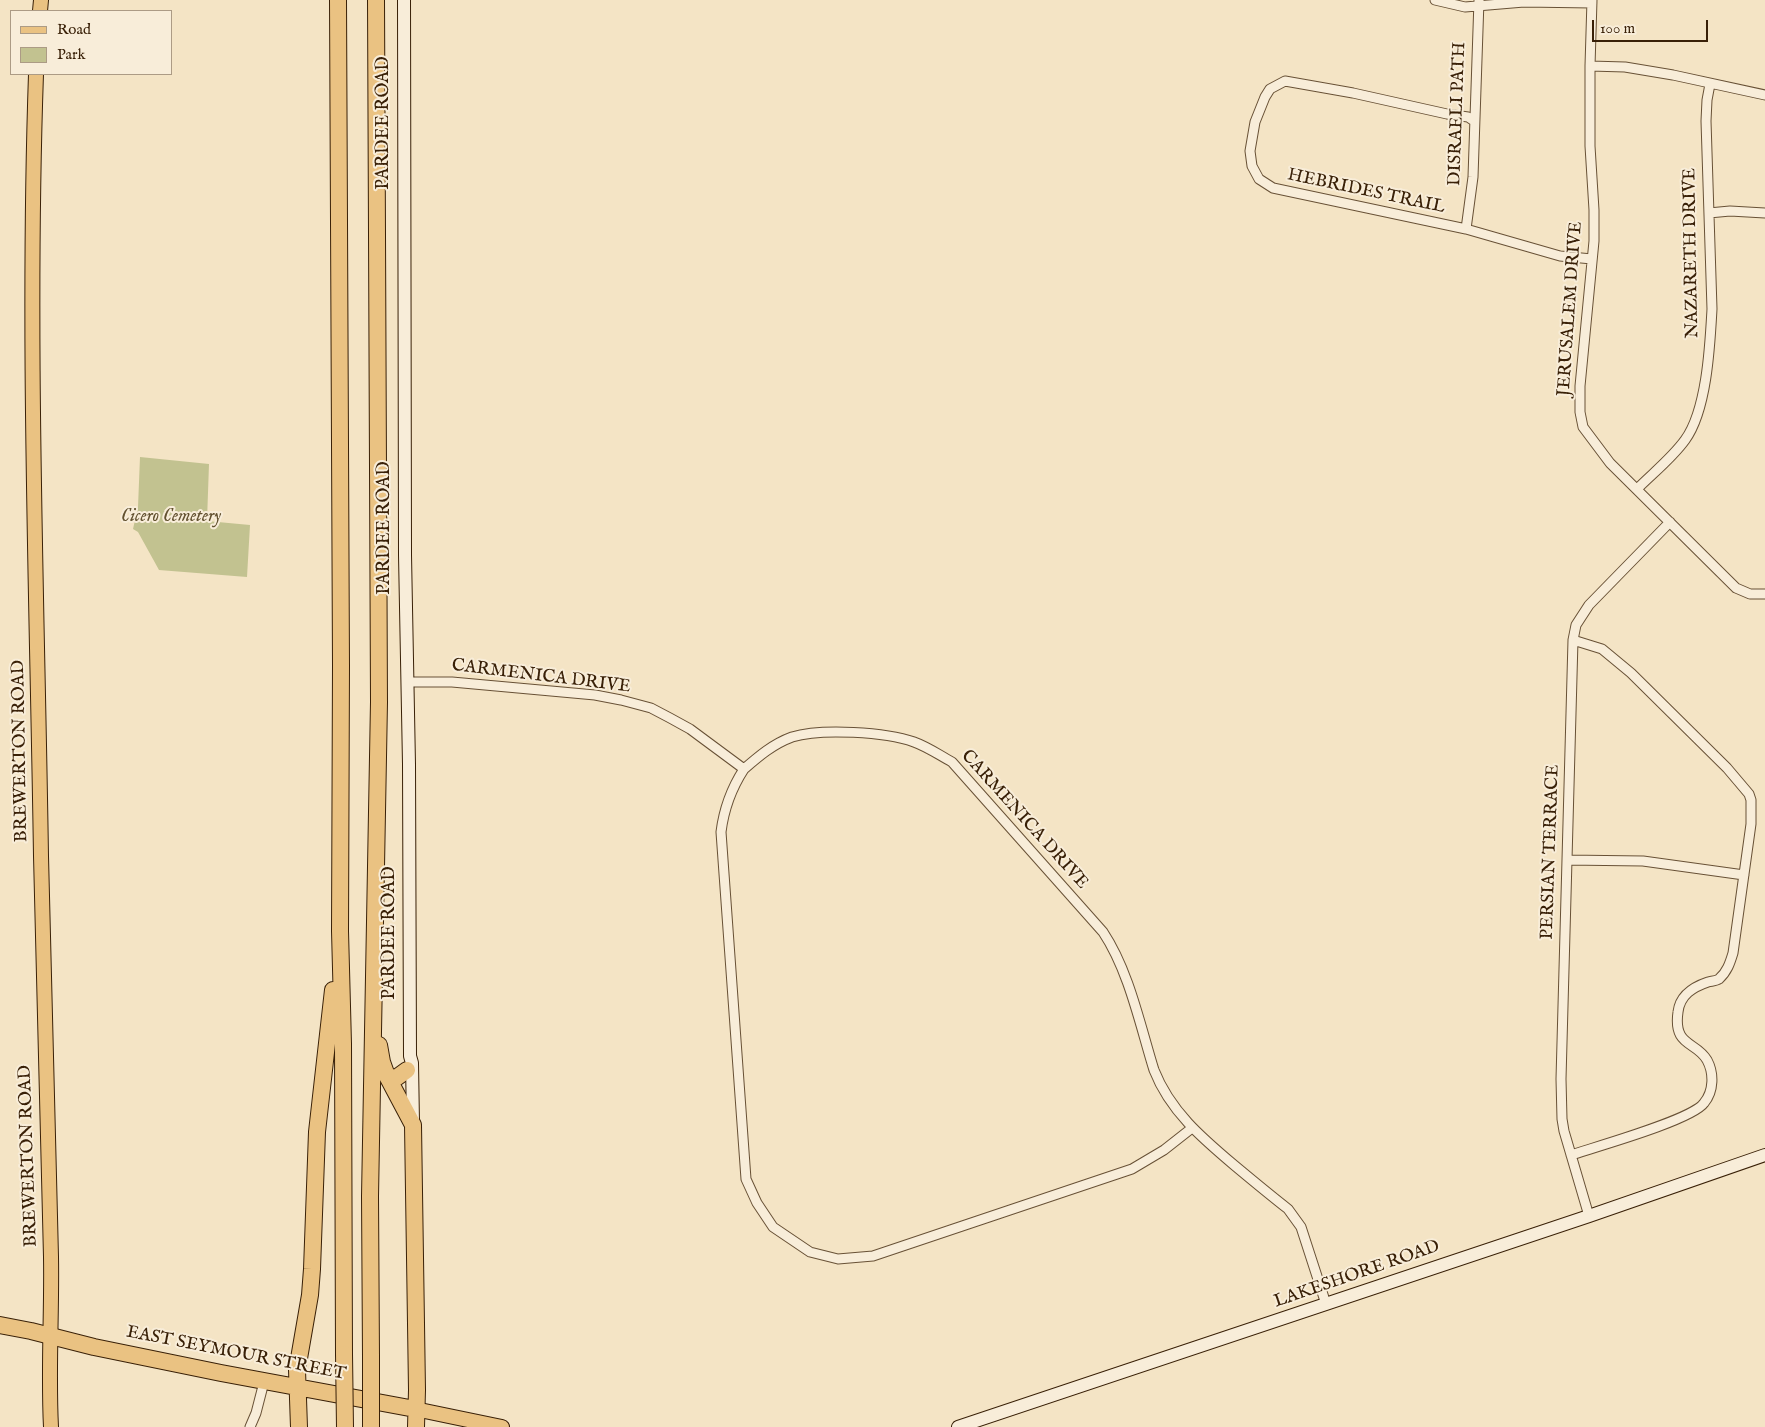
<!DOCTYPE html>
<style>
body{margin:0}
#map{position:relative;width:1765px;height:1427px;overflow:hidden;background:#f4e4c5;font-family:"IM FELL English",serif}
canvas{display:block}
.legend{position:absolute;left:10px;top:10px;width:162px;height:65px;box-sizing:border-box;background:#f8edd9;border:1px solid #ac9b85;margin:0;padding:6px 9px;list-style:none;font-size:15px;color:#392007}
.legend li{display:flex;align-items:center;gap:10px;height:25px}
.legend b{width:25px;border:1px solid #ac9b85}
.scale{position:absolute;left:1592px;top:20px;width:116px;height:22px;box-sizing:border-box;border:2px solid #392007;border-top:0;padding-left:6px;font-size:15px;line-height:18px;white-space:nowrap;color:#392007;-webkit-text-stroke:4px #f8edd9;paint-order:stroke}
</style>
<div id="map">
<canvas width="1765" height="1427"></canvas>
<ul class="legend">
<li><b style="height:6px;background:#eac282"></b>Road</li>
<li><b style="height:14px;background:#c2c290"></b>Park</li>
</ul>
<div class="scale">100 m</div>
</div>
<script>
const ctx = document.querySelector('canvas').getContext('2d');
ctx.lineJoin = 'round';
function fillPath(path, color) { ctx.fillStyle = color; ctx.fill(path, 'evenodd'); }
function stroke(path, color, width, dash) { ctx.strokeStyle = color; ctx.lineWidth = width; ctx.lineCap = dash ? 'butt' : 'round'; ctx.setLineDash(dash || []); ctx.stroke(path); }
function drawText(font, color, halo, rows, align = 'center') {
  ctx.font = font + ' "IM FELL English",serif'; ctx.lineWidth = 4; ctx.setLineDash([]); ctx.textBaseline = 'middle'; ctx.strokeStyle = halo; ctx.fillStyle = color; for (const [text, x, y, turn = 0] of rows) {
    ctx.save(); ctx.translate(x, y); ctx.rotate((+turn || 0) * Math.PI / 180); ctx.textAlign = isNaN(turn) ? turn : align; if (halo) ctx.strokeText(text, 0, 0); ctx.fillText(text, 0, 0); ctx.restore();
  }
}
fillPath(new Path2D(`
 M140 457 209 464 207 521 250 525 247 577 159 570 138 532 133 529 138 507Z`), '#c2c290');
const street = new Path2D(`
 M1435 0 1465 7 1524 2 1592 3
 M1592 0 1590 66V146L1594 210V241L1580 386V412L1583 427 1610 463 1736 588 1750 594H1765
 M1590 66 1625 67 1673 75 1765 95
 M1474 121 1468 117 1447 114 1353 93 1285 81 1270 89 1265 97 1255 122 1250 151 1252 166 1259 179 1273 188 1466 229 1560 256 1592 259
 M1709 213 1730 211 1765 213
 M1466 229 1473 177 1479 0
 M1637 489C1653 473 1672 458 1685 440 1707 410 1710 345 1712 309L1706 121 1707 100 1710 84
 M408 682H452L595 695 621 700 651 708 670 718 690 729 744 769C759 756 773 744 792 737 821 728 886 732 914 742 928 747 939 755 952 762L1103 932C1129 971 1140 1025 1154 1070 1170 1111 1202 1138 1234 1165 1252 1180 1270 1195 1288 1209L1301 1227 1326 1304
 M744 769C731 789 724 808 721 832L746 1179 757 1203 773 1227 810 1252 838 1259 873 1256 1132 1169 1164 1150 1192 1128
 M1567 860 1643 861 1744 875
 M1571 1155C1595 1147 1692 1120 1704 1103 1714 1091 1714 1073 1707 1060 1696 1041 1673 1047 1678 1012 1680 995 1693 987 1708 982 1712 981 1716 981 1719 979 1727 972 1730 963 1733 953L1751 824V800L1749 794 1727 768 1631 673 1602 649 1573 640
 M1589 1216 1564 1131 1562 1119 1561 1079 1573 640 1576 625 1589 605 1670 522
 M250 1427 256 1413 264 1382`);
const secondary = new Path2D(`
 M404 0 405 555 409 764 410 1056 412 1063 413 1123
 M958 1427 1589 1216 1765 1155`);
const primary = new Path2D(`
 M40 11 41 0
 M36 74C27 334 37 595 41 856 44 990 48 1123 51 1257 52 1314 48 1370 51 1427
 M415 1409 502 1427`);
const highway = new Path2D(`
 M338 0 341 665 340 931 343 1044 344 1354
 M379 1045 382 1062 387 1076 413 1125 417 1390 416 1427
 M387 1076 396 1078 407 1070
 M0 1325 31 1331 94 1347 221 1373 415 1409
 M371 1357 370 1196 379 702 376 0
 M299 1427 297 1370 310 1295 312 1269 317 1132 333 990`);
stroke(street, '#685136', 11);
stroke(secondary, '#392007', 14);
stroke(primary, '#392007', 16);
stroke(highway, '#392007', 18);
stroke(street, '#f8edd9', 9);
stroke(secondary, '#f8edd9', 12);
stroke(primary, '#eac282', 14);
stroke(highway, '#eac282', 16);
const highwayBridge = new Path2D(`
 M344 1354 345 1427
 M371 1357V1427`);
stroke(highwayBridge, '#392007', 18, []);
stroke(highwayBridge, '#eac282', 16);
drawText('18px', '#392007', '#f8edd9', [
 ["DISRAELI PATH",1458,114,-88],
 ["PARDEE ROAD",384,123,-90],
 ["HEBRIDES TRAIL",1366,192,12],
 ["NAZARETH DRIVE",1692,253,-91],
 ["JERUSALEM DRIVE",1571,309,-86],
 ["PARDEE ROAD",385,528,-90],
 ["CARMENICA DRIVE",541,677,7],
 ["BREWERTON ROAD",21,751,-91],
 ["CARMENICA DRIVE",1024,820,48],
 ["PERSIAN TERRACE",1551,852,-88],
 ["PARDEE ROAD",390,933,-90],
 ["BREWERTON ROAD",29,1156,-92],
 ["LAKESHORE ROAD",1357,1275,-19],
 ["EAST SEYMOUR STREET",236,1354,11]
]);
drawText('italic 18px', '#625130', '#f8edd9', [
 ["Cicero Cemetery",171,517]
]);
</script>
